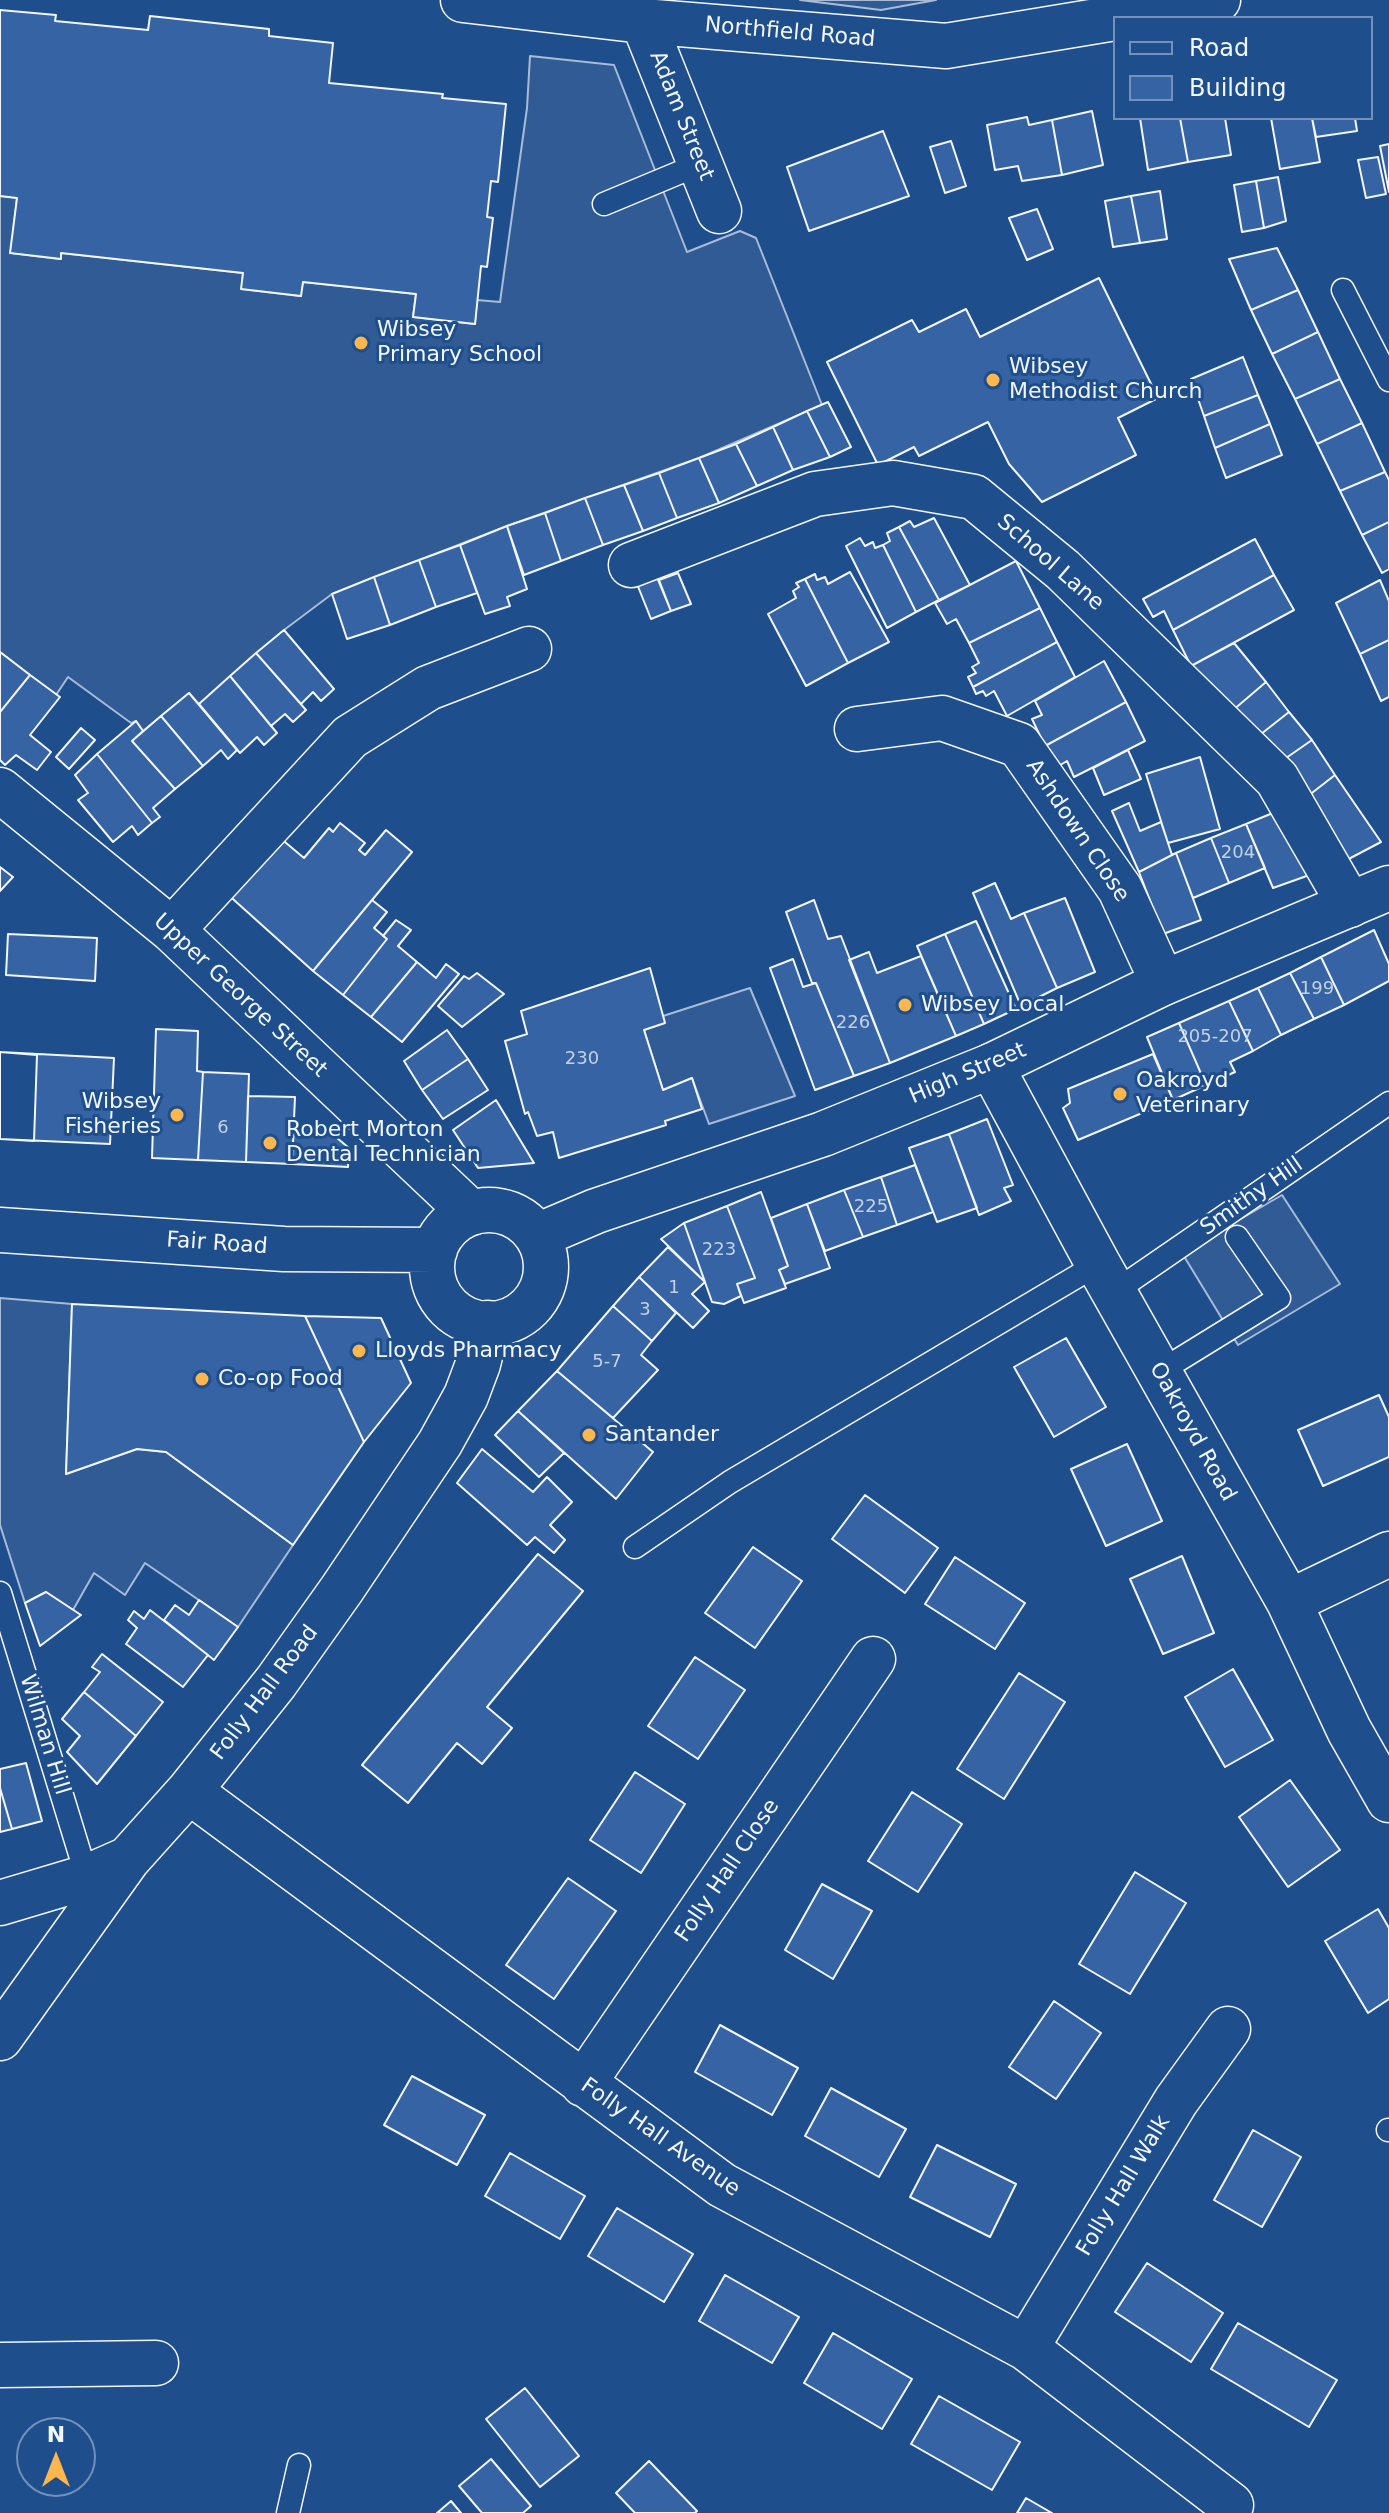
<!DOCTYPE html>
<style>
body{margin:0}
#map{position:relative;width:1389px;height:2513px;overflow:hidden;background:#1f4e8c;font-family:"DejaVu Sans",sans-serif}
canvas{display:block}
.legend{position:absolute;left:1113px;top:16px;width:260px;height:104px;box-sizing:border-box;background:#1f4e8c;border:2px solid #7391ba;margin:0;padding:10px 14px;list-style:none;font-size:24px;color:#f2f6ff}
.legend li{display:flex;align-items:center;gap:16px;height:40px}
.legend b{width:40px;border:2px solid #7391ba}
.north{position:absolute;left:16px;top:2417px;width:80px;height:80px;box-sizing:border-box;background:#1f4e8c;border:2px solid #7391ba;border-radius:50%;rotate:0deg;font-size:22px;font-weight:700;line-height:32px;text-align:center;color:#f2f6ff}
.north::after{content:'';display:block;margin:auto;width:28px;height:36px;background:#ffb74d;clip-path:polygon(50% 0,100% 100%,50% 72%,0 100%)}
</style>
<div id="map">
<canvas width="1389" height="2513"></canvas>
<ul class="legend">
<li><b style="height:10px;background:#1f4e8c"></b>Road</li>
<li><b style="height:22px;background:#3563a3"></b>Building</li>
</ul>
<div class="north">N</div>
</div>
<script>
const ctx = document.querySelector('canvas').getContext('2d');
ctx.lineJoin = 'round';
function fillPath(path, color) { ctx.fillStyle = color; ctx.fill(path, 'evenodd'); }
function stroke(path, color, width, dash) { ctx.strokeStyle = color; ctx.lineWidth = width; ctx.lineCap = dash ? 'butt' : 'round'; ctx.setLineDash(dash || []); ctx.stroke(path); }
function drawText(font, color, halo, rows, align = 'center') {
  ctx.font = font + ' "DejaVu Sans",sans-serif'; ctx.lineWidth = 6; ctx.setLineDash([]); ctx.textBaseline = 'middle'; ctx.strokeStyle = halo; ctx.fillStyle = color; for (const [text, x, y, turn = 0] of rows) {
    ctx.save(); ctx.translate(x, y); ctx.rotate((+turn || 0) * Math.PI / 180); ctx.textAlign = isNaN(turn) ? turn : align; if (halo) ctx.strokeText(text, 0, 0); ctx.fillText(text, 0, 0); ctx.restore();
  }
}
const built = new Path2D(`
 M800 0H936L881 10Z
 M530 56 614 65 687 252 740 231 756 238 822 405 699 458 507 526 332 594 284 630 199 704 189 693 143 731 136 721 131 723 68 677 56 695 0 652V196L17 198 11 253 60 259 61 253 243 273 242 289 300 296 303 282 416 294 413 317 475 324 477 300 500 302 527 108Z
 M750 988 795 1096 709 1124 692 1078 663 1090 644 1030 664 1023 663 1016Z
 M1282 1195 1340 1284 1238 1345 1182 1253Z
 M0 1298 72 1304 66 1474 137 1449 166 1452 293 1545 238 1627 145 1563 125 1595 94 1573 73 1610 46 1592 25 1603 0 1525Z`);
fillPath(built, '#305b95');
stroke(built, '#a8bbd7', 2);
const building = new Path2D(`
 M0 10 56 15 55 21 148 30 150 16 269 29V36L333 43 329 83 443 94 442 98 506 104 498 182 491 181 487 217 493 218 487 267 481 266 475 324 413 317 416 294 303 282 301 296 241 289 243 273 61 253V259L10 253 17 198 0 196Z
 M1092 111 1103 165 1062 175 1052 120Z
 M1027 117 1029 125 1052 120 1062 175 1022 181 1018 166 995 170 987 125Z
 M1140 118H1180L1188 162 1148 170Z
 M1180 118H1225L1231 155 1188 162Z
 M1271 118H1312L1320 162 1280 169Z
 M1312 118H1355L1357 131 1316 137Z
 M883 131 909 196 809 231 787 167Z
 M951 141 966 186 945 193 930 147Z
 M1389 144V192L1380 146Z
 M1378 157 1386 194 1366 198 1358 160Z
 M1278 177 1286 221 1264 228 1256 181Z
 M1256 181 1264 228 1242 232 1234 185Z
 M1160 191 1167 239 1140 243 1131 196Z
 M1131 196 1140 243 1113 247 1105 201Z
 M1037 209 1053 249 1027 260 1009 218Z
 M1277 248 1298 290 1251 310 1229 259Z
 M1099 278 1158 398 1118 418 1136 455 1042 502 1009 464 988 422 919 456 914 447 878 465 827 362 912 320 919 332 966 309 980 337Z
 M1298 290 1318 332 1272 354 1251 310Z
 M1318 332 1340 379 1295 399 1272 354Z
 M1243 357 1258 395 1204 416 1191 379Z
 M1340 379 1362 423 1317 444 1295 399Z
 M1258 395 1270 424 1215 448 1204 416Z
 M828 402 851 447 830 457 807 411Z
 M807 411 830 457 793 470 773 427Z
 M1362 423 1385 472 1340 491 1317 444Z
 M1270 424 1282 455 1226 478 1215 448Z
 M773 427 793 470 757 486 736 444Z
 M736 444 757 486 719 503 699 458Z
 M699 458 719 503 677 518 659 473Z
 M1385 472 1389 480V522L1362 535 1340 491Z
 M659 473 677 518 643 531 624 485Z
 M624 485 643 531 603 545 585 498Z
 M585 498 603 545 561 561 545 513Z
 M545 513 561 561 524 575 507 526Z
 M934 518 970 585 939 600 899 527 910 521 914 527Z
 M1389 522V569L1382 573 1362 535Z
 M507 526 527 589 507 597 510 606 485 614 460 545Z
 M899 527 939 600 916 612 883 545 890 541 887 533Z
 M860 538 865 546 873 542 875 548 883 545 916 612 887 628 846 546Z
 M1255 539 1274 575 1173 630 1164 611 1153 617 1143 599Z
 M460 545 477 593 436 607 419 560Z
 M419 560 436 607 390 625 374 577Z
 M1016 561 1040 608 969 643 956 619 947 624 935 603Z
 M654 570 671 611 651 619 635 579Z
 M850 572 889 642 848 663 805 579 815 574 817 580 825 577 828 584Z
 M678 573 691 604 671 611 659 580Z
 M1274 575 1294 610 1191 666 1173 630Z
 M374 577 390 625 347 639 332 594Z
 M805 579 848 663 806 686 768 614 796 598 793 591 799 587 796 583Z
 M1380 580 1389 601V640L1360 654 1336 603Z
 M1040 608 1057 642 973 687 968 677 976 673 972 667 979 663 969 643Z
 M284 630 334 689 321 701 313 692 301 704 256 653Z
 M1389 640V697L1381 701 1360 654Z
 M1057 642 1075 677 1007 716 994 691 986 696 983 691 976 694 973 687Z
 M1234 643 1266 682 1232 711 1191 666Z
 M0 652 30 675 0 712Z
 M256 653 306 710 293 722 285 714 271 726 230 676Z
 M1104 661 1126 702 1045 746 1032 719 1042 715 1035 701Z
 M30 675 60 697 30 735 51 752 37 770 16 755 5 765 0 760V712Z
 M230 676 277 733 264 745 257 737 240 753 199 704Z
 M1266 682 1289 712 1256 738 1232 711Z
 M189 693 237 750 228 759 221 750 203 766 161 716Z
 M1126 702 1145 741 1074 777 1067 761 1057 767 1045 746Z
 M1289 712 1312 740 1276 765 1256 738Z
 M161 716 203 766 175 789 132 741Z
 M136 721 143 731 132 741 175 789 153 808 160 817 152 823 97 754Z
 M81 728 95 740 69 769 56 757Z
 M1312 740 1335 775 1299 803 1276 765Z
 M1128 750 1141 779 1104 795 1093 768Z
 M97 754 152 823 138 835 132 826 113 842 78 800 88 793 75 775Z
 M1200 757 1220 829 1168 843 1146 774Z
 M1335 775 1381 842 1341 863 1299 803Z
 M1129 803 1140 831 1161 822 1172 855 1139 872 1112 811Z
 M1285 808 1315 873 1273 888 1246 824Z
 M340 823 365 843 359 850 365 855 386 830 412 852 313 971 224 891 273 832 304 858 329 828 333 832Z
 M1246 824 1265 868 1229 883 1211 838Z
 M1211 838 1229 883 1193 898 1176 853Z
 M1176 853 1201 920 1163 934 1139 872Z
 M0 867 13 877 0 891Z
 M995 883 1011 919 1024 913 1057 988 1021 1006 973 893Z
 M1065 898 1095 972 1057 988 1024 913Z
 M372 900 387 912 374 928 387 939 343 995 313 971Z
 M814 900 828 939 841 936 890 1063 854 1076 816 983H812L786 912Z
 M396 920 411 930 398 946 417 962 371 1017 343 995 387 939 383 936Z
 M976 921 1016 1009 984 1024 945 934Z
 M1374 930 1389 964V981L1344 1005 1321 957Z
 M8 934 97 938 95 981 6 975Z
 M945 934 984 1024 956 1036 917 946Z
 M869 952 877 973 921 956 956 1036 890 1063 849 960Z
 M1321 957 1344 1005 1314 1019 1290 973Z
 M793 959 803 987 816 983 854 1076 815 1090 770 968Z
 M417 962 436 978 446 964 459 974 402 1042 371 1017Z
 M650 968 665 1023 644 1030 663 1090 692 1078 702 1109 665 1121 666 1125 559 1158 553 1132 537 1136 528 1112 525 1114 505 1041 527 1034 521 1011Z
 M477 973 504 994 462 1027 438 1006 464 976 469 979Z
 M1290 973 1314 1019 1281 1035 1258 988Z
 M1258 988 1281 1035 1253 1051 1229 1001Z
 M1229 1001 1253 1051 1230 1062 1235 1072 1206 1085 1179 1023Z
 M1179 1023 1206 1085 1173 1100 1147 1037Z
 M156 1029 198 1031 197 1071 203 1072 198 1160 152 1158Z
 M447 1030 468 1059 422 1090 404 1061Z
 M0 1052 114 1058 110 1144 0 1139Z
 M0 1052 37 1055 34 1141 0 1139Z
 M1153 1054 1173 1100 1078 1140 1063 1108 1070 1103 1068 1089Z
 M468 1059 488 1090 443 1119 422 1090Z
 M203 1072 249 1074 246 1162 198 1160Z
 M248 1096 295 1097 292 1164 246 1162Z
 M496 1100 534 1163 478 1168 453 1130Z
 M987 1119 1013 1185 1004 1188 1011 1201 979 1215 949 1134Z
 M294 1125 325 1128 349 1148 348 1167 292 1164Z
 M949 1134 977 1208 937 1222 909 1148Z
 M915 1165 933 1212 897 1225 881 1177Z
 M881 1177 897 1225 863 1237 844 1190Z
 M844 1190 863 1237 825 1251 807 1204Z
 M761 1192 788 1266 779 1270 786 1288 744 1303 737 1284 755 1278 727 1206Z
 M807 1204 830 1268 785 1284 779 1270 788 1266 771 1218Z
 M727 1206 755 1278 737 1284 741 1296 724 1304 712 1302 684 1223Z
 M684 1223 705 1282 661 1239Z
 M668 1247 705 1282 692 1294 709 1311 693 1328 639 1277Z
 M639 1277 676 1313 652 1341 613 1306Z
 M72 1304 305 1316 364 1442 293 1545 166 1452 137 1449 66 1474Z
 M613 1306 652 1341 641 1355 658 1370 613 1418 557 1371Z
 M305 1316 381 1318 411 1383 364 1442Z
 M1066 1338 1106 1407 1054 1437 1014 1367Z
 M557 1371 653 1452 616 1499 518 1411Z
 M1379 1395 1389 1417V1457L1323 1486 1298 1430Z
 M518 1411 564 1453 539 1477 495 1435Z
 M1127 1444 1162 1521 1106 1546 1071 1469Z
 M482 1449 533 1492 547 1477 572 1502 550 1525 565 1540 554 1553 535 1537 527 1545 457 1483Z
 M865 1495 938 1548 905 1593 832 1539Z
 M753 1547 802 1581 755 1648 705 1613Z
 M538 1554 583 1591 487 1707 512 1728 482 1764 457 1743 408 1803 362 1765Z
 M1182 1556 1214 1633 1163 1654 1130 1579Z
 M955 1557 1025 1603 995 1649 925 1604Z
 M46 1592 81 1615 40 1646 25 1603Z
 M199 1600 238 1627 214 1660 164 1620 175 1605 189 1615Z
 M150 1610 208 1655 183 1687 126 1644 137 1628 128 1620 134 1611 144 1619Z
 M102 1654 163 1702 136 1736 84 1692 100 1672 92 1667Z
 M695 1657 745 1690 698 1759 648 1726Z
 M1233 1669 1273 1740 1225 1767 1185 1697Z
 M1019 1673 1065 1702 1004 1799 957 1769Z
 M84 1692 136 1736 97 1784 67 1752 80 1736 62 1719Z
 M26 1763 42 1821 12 1829 0 1788V1769Z
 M635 1772 685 1804 641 1873 590 1840Z
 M1290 1780 1340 1850 1288 1887 1239 1817Z
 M0 1788 12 1829 0 1832Z
 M912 1792 962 1824 918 1892 868 1861Z
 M1135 1872 1186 1903 1130 1994 1079 1964Z
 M568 1878 616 1911 554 1999 506 1965Z
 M822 1884 872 1911 833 1979 785 1950Z
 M1378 1909 1389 1928V1999L1368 2013 1325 1941Z
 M1054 2001 1101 2033 1056 2099 1009 2067Z
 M720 2025 798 2068 772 2115 695 2072Z
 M412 2076 485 2115 457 2165 384 2125Z
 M831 2088 906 2129 879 2177 805 2136Z
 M1253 2130 1301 2157 1262 2227 1214 2200Z
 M937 2145 1016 2184 990 2237 910 2197Z
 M510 2153 585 2196 560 2239 485 2196Z
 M617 2208 693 2254 664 2302 588 2256Z
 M1147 2263 1223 2313 1191 2362 1115 2312Z
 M725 2275 799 2317 772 2363 699 2321Z
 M1238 2323 1337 2380 1309 2427 1211 2369Z
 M833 2333 912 2379 882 2429 804 2383Z
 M525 2388 579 2456 540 2487 486 2419Z
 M939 2396 1020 2442 992 2490 911 2444Z
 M491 2459 531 2506 523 2513H482L459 2486Z
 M649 2461 697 2511 695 2513H635L616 2493Z
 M1026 2498 1052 2513H1017Z
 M451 2501 461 2513H437Z`);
fillPath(building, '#3563a3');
stroke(building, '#f2f6ff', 2);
const service = new Path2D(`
 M604 204 700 164
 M1343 290 1389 380
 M1114 1292 1389 1103
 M1159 1372 1279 1298 1237 1237
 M635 1547 730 1482 1098 1264
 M0 1593 87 1877
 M1388 2130H1389
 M288 2513 299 2465`);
const minor = new Path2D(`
 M463 0 643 21 946 46 1115 18
 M1117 18 1218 0
 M643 21 719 211
 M631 565 815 494 893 483 974 497 1063 570 1277 779 1350 905
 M857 729 942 718 1019 745 1120 889 1163 983
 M0 790 172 930 471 1213
 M172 930 350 737 428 688 529 649
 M991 1066 1098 1264 1289 1602 1349 1730 1389 1800
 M1289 1602 1389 1554
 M189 1791 722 2185 1026 2348 1231 2505
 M0 1903 87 1877 128 1859
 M0 2038 128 1859 189 1791 276 1682 342 1589 440 1443 466 1396 478 1364 488 1323
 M583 2084 873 1659
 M1026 2348 1176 2101 1228 2029
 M0 2365 156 2363`);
const secondary = new Path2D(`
 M432 1267a57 57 0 1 1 114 0a57 57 0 1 1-114 0Z
 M0 1230 284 1249 435 1250
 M537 1236 596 1211 823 1134 991 1066 1163 983 1389 888`);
stroke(service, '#f2f6ff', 25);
stroke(minor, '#f2f6ff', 47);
stroke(secondary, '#f2f6ff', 47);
stroke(service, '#1f4e8c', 22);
stroke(minor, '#1f4e8c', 44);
stroke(secondary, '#1f4e8c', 44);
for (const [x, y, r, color] of [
 [361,343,8,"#ffb74d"],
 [993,380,8,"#ffb74d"],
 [905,1005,8,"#ffb74d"],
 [1120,1094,8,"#ffb74d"],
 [177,1115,8,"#ffb74d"],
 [270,1143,8,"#ffb74d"],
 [359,1351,8,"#ffb74d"],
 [202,1379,8,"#ffb74d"],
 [589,1435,8,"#ffb74d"]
]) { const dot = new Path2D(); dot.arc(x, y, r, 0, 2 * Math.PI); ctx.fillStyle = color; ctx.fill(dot); stroke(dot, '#1f4e8c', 3); }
drawText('18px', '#c3d1e8', null, [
 ["204",1238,853],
 ["199",1317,989],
 ["226",853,1023],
 ["205-207",1215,1037],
 ["230",582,1059],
 ["6",223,1128],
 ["225",871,1207],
 ["223",719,1250],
 ["1",674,1288],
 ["3",645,1310],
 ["5-7",607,1362]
]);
drawText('22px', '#f2f6ff', '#1f4e8c', [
 ["Northfield Road",790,33,5],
 ["Adam Street",681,116,68],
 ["School Lane",1050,563,41],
 ["Ashdown Close",1077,831,56],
 ["Upper George Street",240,996,43],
 ["High Street",968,1074,-23],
 ["Smithy Hill",1252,1197,-35],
 ["Fair Road",217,1244,4],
 ["Oakroyd Road",1192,1432,61],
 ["Folly Hall Road",265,1693,-53],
 ["Wilman Hill",44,1735,73],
 ["Folly Hall Close",728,1871,-56],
 ["Folly Hall Avenue",660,2138,35],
 ["Folly Hall Walk",1124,2186,-59]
]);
drawText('22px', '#f2f6ff', '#1f4e8c', [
 ["Wibsey",377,330],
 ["Primary School",377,355],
 ["Wibsey",1009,367],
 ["Methodist Church",1009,392],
 ["Wibsey Local",921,1005],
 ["Oakroyd",1136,1081],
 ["Veterinary",1136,1106],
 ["Wibsey",161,1102,"right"],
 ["Fisheries",161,1127,"right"],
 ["Robert Morton",286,1130],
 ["Dental Technician",286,1155],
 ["Lloyds Pharmacy",375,1351],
 ["Co-op Food",218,1379],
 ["Santander",605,1435]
], 'left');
</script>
